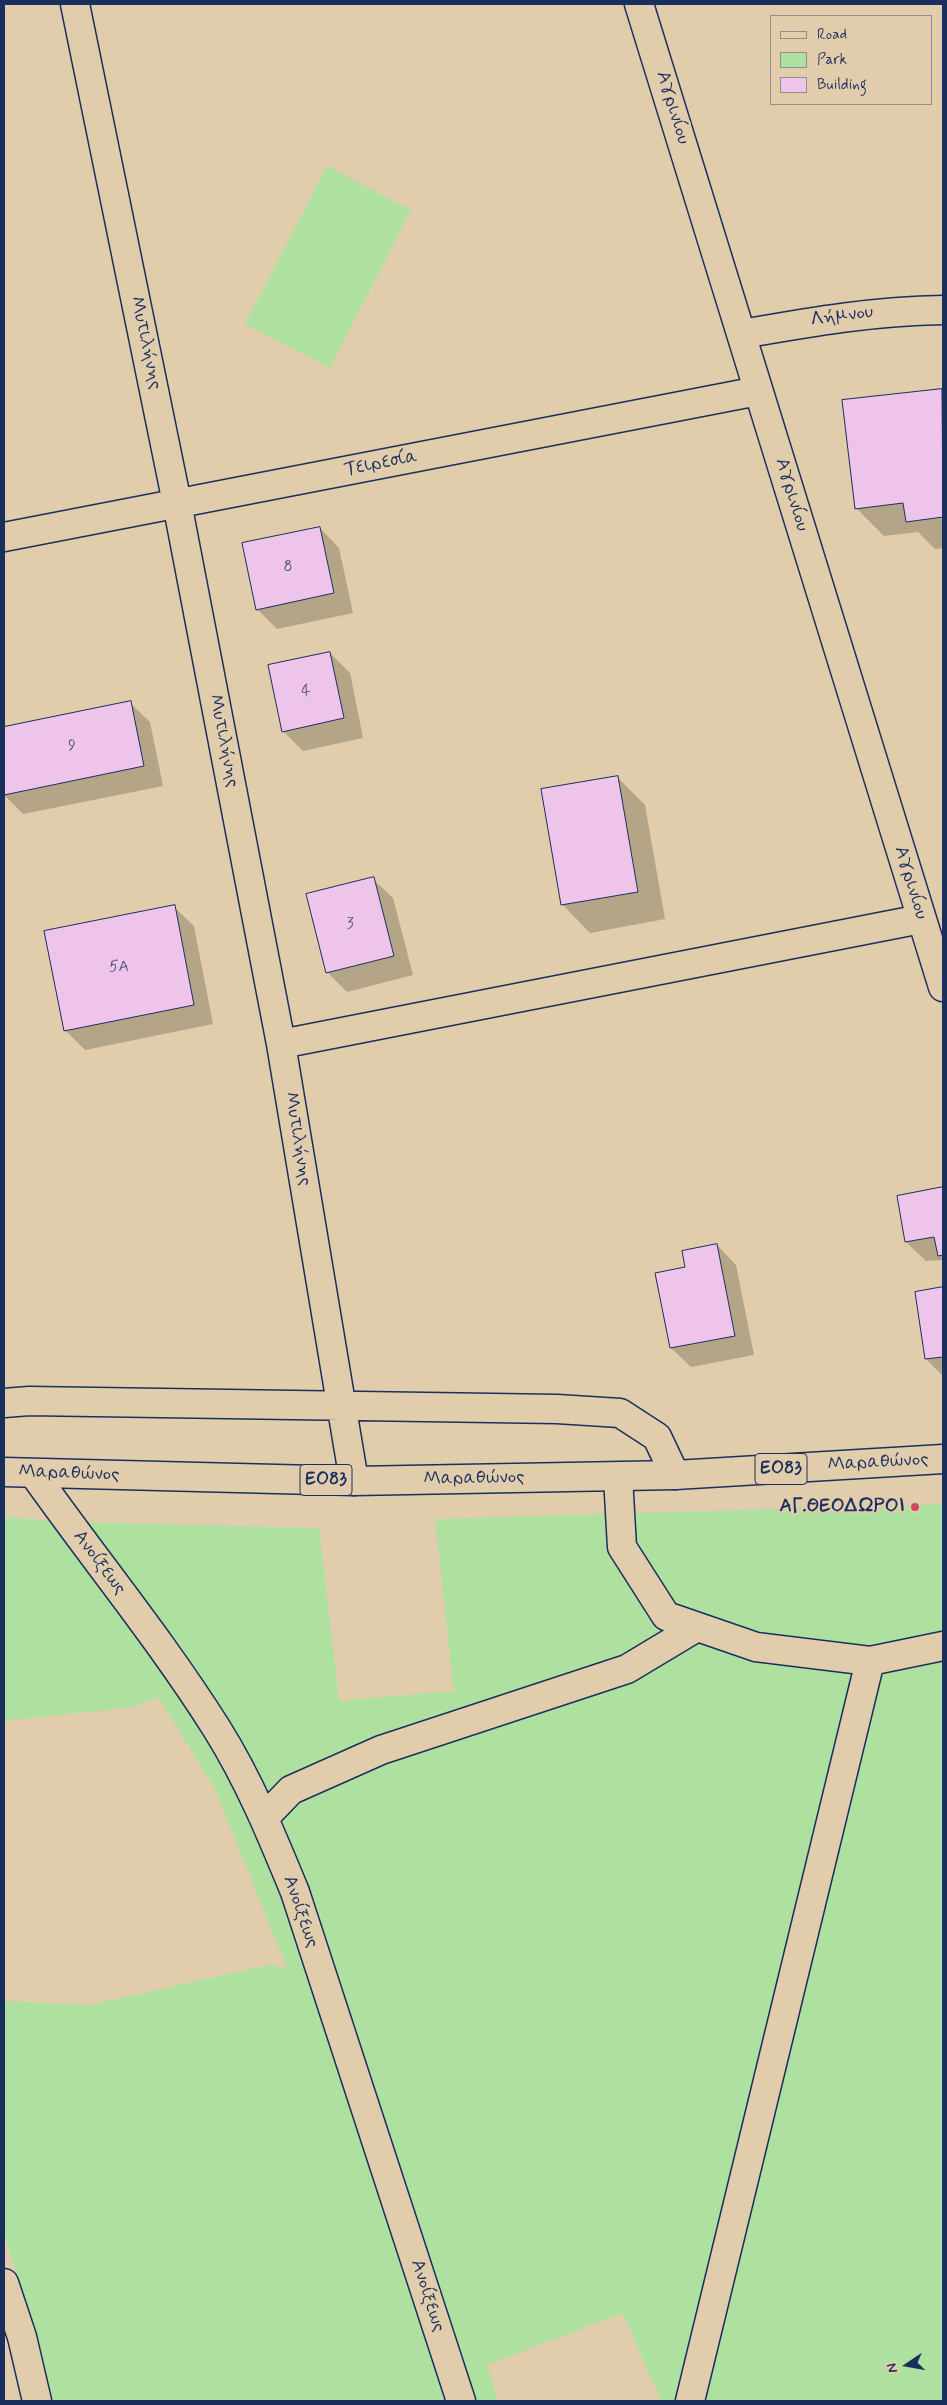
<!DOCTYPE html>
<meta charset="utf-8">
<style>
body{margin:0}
#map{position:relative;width:947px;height:2405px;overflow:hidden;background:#e1cdab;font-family:Mynerve,sans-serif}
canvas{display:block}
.frame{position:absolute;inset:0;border:5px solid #1b2f5e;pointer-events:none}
.legend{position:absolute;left:770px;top:15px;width:162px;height:90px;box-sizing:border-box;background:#e1cdab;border:1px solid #928e8c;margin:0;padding:6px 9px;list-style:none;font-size:15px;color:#1b2f5e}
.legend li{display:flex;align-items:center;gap:10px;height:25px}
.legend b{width:25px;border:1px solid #928e8c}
.north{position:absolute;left:882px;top:2340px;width:50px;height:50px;-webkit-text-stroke:4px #e1cdab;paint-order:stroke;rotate:258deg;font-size:14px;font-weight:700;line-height:20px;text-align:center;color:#1b2f5e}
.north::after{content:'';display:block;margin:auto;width:18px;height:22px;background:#1b2f5e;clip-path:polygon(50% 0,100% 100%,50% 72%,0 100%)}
</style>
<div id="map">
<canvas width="947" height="2405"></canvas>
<div class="frame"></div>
<ul class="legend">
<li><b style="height:6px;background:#e1cdab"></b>Road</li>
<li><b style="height:14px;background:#aee0a0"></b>Park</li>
<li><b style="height:14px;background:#eec4eb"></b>Building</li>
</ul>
<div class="north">N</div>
</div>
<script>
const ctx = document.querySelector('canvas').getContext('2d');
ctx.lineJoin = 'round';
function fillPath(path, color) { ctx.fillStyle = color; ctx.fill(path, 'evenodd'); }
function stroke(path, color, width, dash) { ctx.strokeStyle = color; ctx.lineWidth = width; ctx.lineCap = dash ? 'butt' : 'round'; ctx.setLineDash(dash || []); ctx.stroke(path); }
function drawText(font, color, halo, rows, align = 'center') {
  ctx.font = font + ' Mynerve,sans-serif'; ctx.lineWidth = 4.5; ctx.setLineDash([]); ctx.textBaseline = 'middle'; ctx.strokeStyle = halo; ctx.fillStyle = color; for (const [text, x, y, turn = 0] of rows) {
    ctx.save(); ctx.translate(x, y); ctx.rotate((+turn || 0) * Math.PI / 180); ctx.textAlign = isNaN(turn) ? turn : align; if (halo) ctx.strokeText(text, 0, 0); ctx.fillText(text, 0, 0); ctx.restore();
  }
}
fillPath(new Path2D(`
 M327 166 411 210 330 368 245 324Z
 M943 1504V2401H661L623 2313 487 2365 498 2401H53L4 2232V2001L89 2005 269 1965 287 1968 214 1787 158 1697 134 1707 4 1721V1517L73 1522 319 1528 339 1701 454 1691 435 1519Z`), '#aee0a0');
fillPath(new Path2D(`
 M941 390 943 392V548L935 549 918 532 884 536 856 508Z
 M320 528 339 548 353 613 277 629 257 609Z
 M330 653 350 673 363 738 303 751 283 731Z
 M130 703 150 722 163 786 23 814 4 795V728Z
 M617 777 645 805 665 919 590 933 563 905Z
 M373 879 393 898 413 975 347 992 327 972Z
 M174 907 194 926 213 1024 85 1050 65 1030Z
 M943 1189V1260L926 1261 906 1242 899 1197Z
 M717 1245 736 1265 754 1355 691 1367 671 1348 656 1274 687 1268Z
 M943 1289V1376L926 1359 916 1293Z`), '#0003');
const building = new Path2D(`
 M942 389 943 517 906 522 903 503 855 509 842 400Z
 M320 527 334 593 256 610 242 543Z
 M330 652 344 718 282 732 268 665Z
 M131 701 144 766 4 795V727Z
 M618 776 638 892 561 905 541 789Z
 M374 877 394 956 326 973 306 894Z
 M175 905 194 1005 64 1031 44 931Z
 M943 1187V1255L938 1256 934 1237 905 1242 897 1196Z
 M717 1244 735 1336 670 1348 655 1273 685 1267 682 1251Z
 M943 1287V1357L925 1359 915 1292Z`);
fillPath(building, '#eec4eb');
stroke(building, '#1b2f5e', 1);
const minor = new Path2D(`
 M75 4 177 503 281 1044 354 1481
 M639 4 943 987
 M742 334C811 322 873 311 943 310
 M4 537 758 391
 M281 1044 921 919
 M4 1403 29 1401 557 1409 620 1413 657 1437 675 1475
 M34 1474C94 1559 161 1640 217 1729 249 1780 272 1836 295 1892L461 2401
 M618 1477 622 1547 666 1616 756 1647 870 1661 943 1646
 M264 1818 291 1790 381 1750 627 1669 697 1627
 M4 2283 22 2337 37 2401
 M690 2401 870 1661`);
const major = new Path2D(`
 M4 1472 354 1481 675 1475 943 1459`);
stroke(minor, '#1b2f5e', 31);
stroke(major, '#1b2f5e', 31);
stroke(minor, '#e1cdab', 28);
stroke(major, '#e1cdab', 28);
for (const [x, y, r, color] of [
 [915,1507,5,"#d1495b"]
]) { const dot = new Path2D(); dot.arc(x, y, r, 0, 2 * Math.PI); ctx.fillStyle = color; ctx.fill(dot); stroke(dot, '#e1cdab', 2); }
drawText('16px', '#505481', null, [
 ["8",288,568],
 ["4",306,692],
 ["9",72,747],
 ["3",350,925],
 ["5A",119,968]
]);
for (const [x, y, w] of [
 [781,1469,52],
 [326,1480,52]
]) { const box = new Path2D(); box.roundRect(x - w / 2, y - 15.5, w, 31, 4); ctx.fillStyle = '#e1cdab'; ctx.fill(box); stroke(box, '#1b2f5e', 1); }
drawText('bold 18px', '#1b2f5e', null, [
 ["ΕΟ83",781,1469],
 ["ΕΟ83",326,1480]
]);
drawText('19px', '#1b2f5e', '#e1cdab', [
 ["Αγρινίου",672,108,73],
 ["Λήμνου",842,317,-8],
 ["Μυτιλήνης",145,343,78],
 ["Τειρεσία",381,464,-11],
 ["Αγρινίου",791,495,73],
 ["Μυτιλήνης",223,741,79],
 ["Αγρινίου",910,883,73],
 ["Μυτιλήνης",297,1139,81],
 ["Μαραθώνος",878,1463,-3],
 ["Μαραθώνος",69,1474,2],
 ["Μαραθώνος",474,1479,-1],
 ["Ανοίξεως",99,1563,53],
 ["Ανοίξεως",300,1912,71],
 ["Ανοίξεως",427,2296,72]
]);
drawText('bold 19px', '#1b2f5e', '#e1cdab', [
 ["ΑΓ.ΘΕΟΔΩΡΟΙ",905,1507]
], 'right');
</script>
